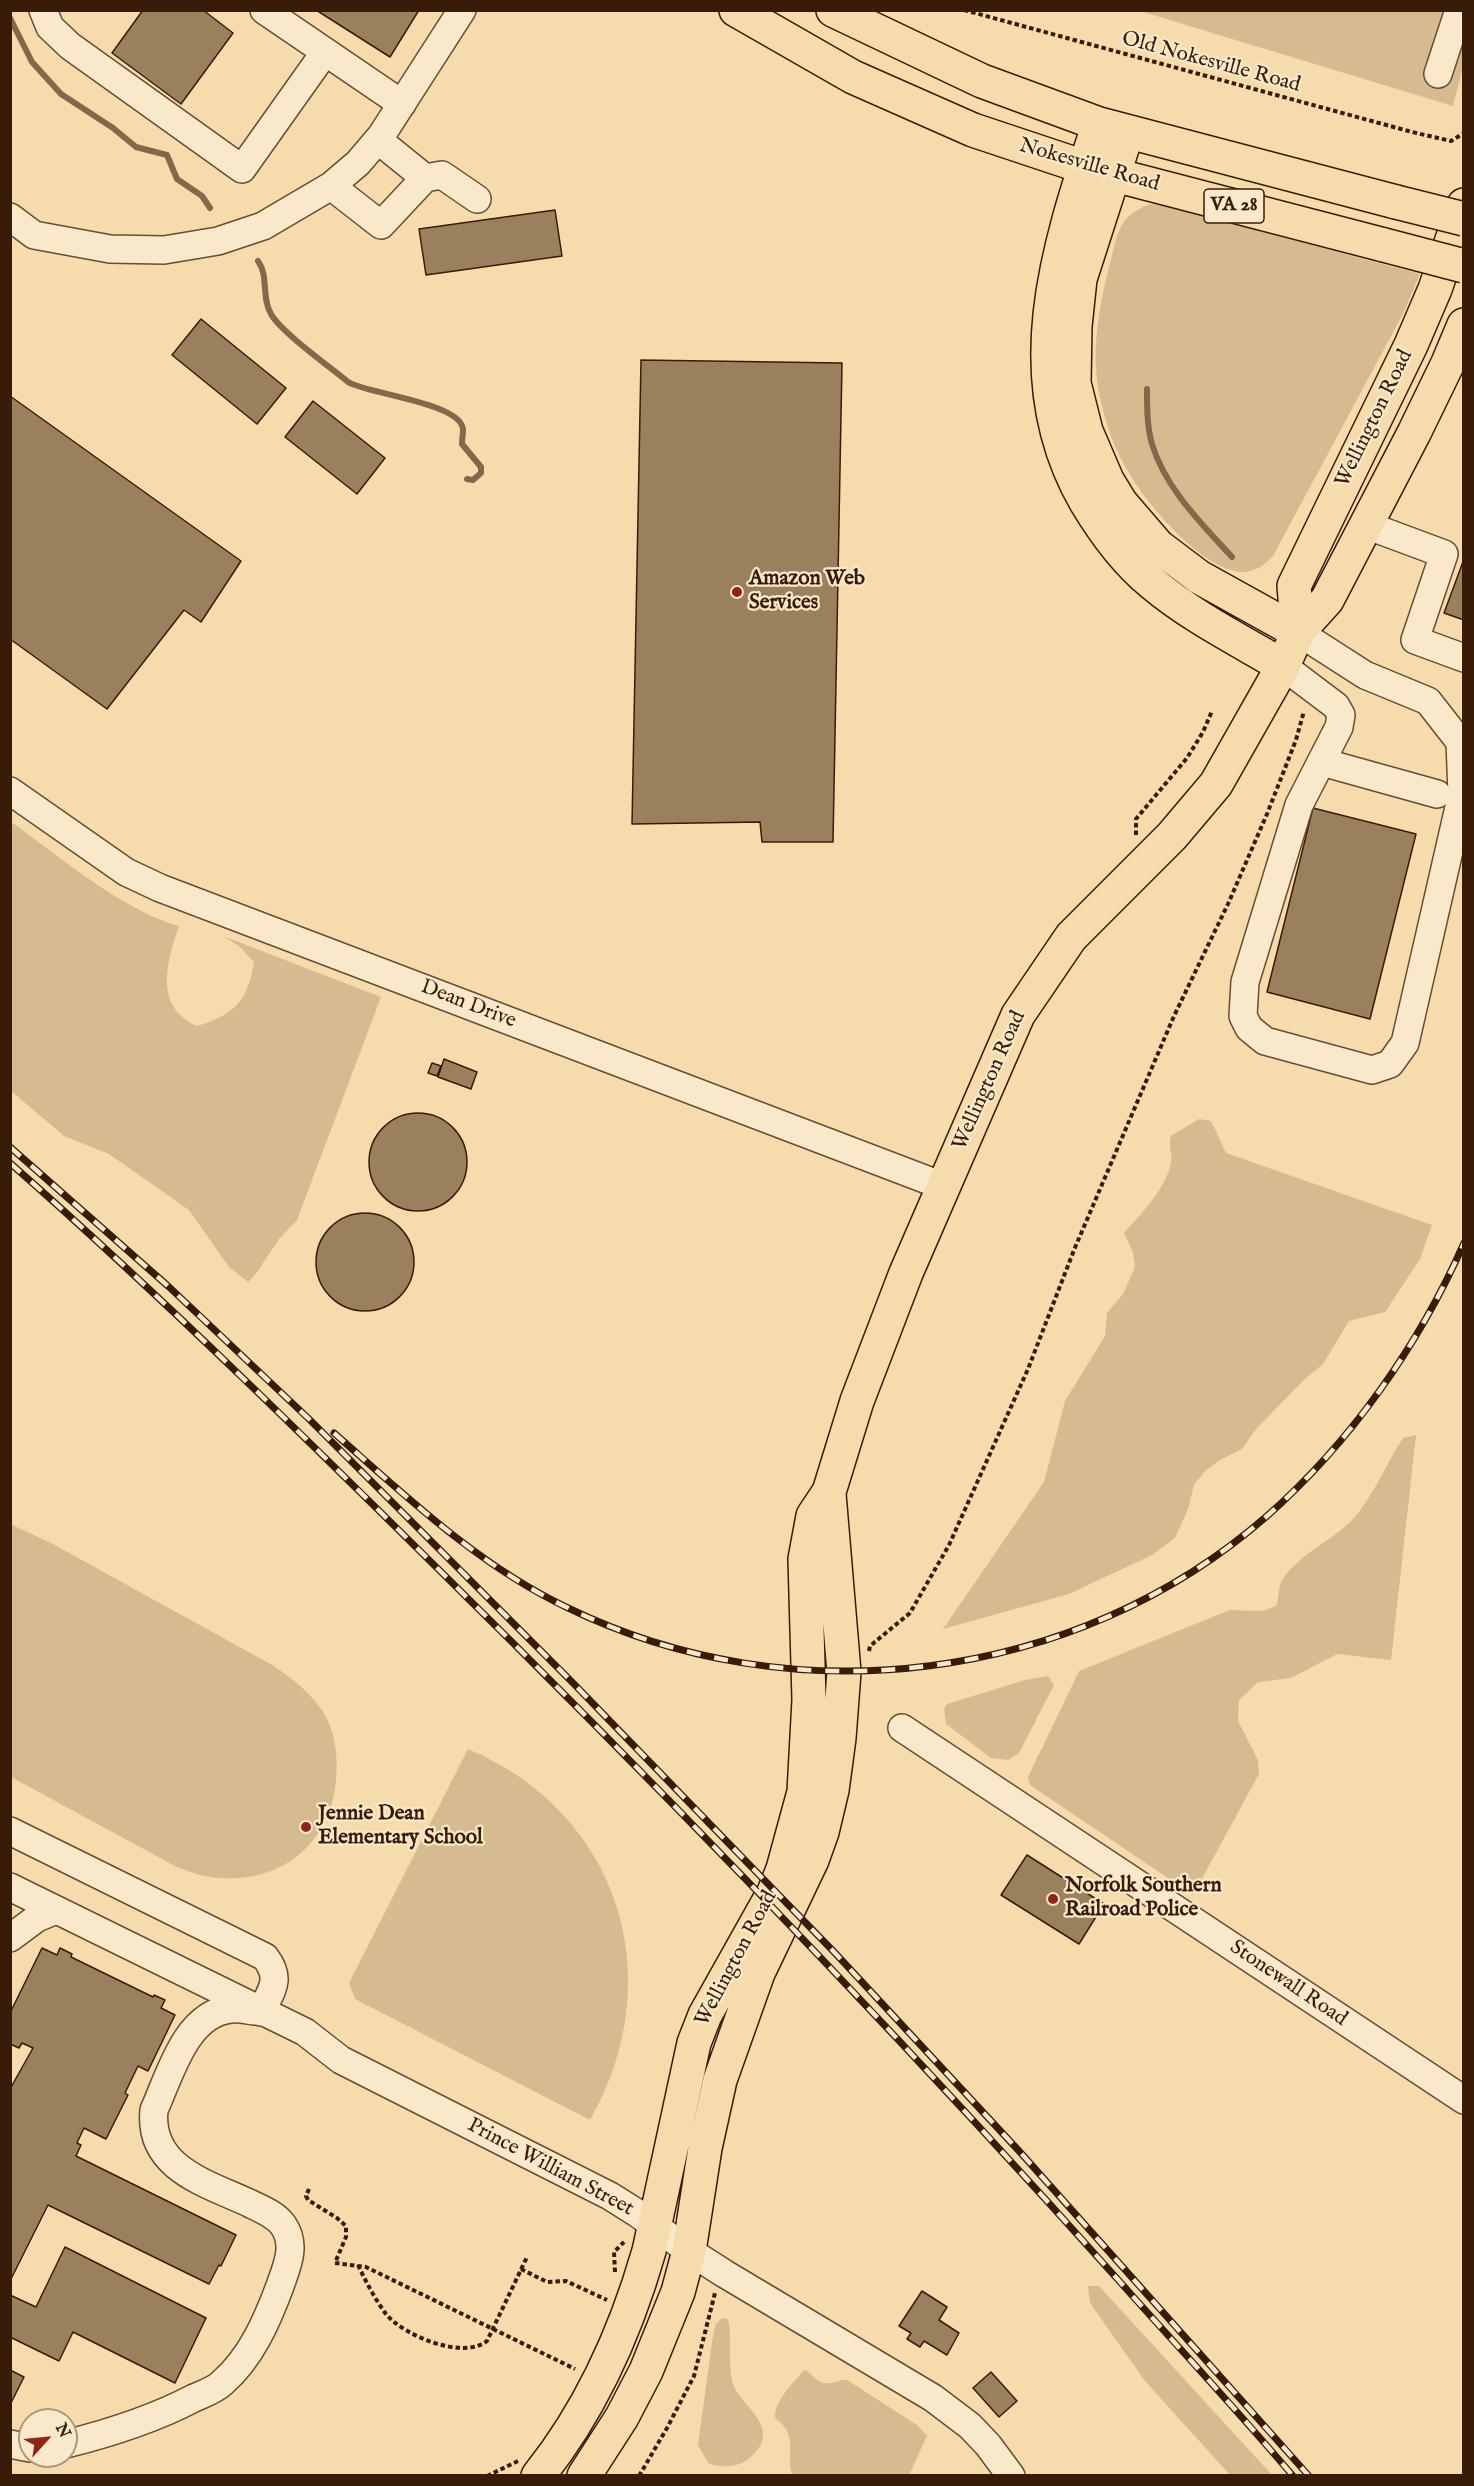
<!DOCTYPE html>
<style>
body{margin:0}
#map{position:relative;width:1474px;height:2486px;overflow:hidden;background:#f6dcac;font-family:"IM FELL English",serif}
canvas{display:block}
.frame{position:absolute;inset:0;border:12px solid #391c08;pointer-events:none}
.north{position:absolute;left:18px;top:2408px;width:60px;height:60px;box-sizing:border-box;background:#f9e8c9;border:2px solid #ac967c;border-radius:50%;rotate:63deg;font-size:16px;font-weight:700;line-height:24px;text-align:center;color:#391c08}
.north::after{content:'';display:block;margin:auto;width:21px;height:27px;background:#8f2418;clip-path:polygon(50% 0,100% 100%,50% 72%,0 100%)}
</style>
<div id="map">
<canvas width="1474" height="2486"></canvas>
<div class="frame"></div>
<div class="north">N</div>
</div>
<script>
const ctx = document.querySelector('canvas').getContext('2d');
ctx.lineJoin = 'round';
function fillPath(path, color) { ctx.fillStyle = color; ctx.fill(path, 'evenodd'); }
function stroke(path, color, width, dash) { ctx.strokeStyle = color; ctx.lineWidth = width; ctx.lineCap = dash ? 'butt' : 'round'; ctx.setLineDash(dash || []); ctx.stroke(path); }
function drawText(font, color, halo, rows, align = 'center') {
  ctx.font = font + ' "IM FELL English",serif'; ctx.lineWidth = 4.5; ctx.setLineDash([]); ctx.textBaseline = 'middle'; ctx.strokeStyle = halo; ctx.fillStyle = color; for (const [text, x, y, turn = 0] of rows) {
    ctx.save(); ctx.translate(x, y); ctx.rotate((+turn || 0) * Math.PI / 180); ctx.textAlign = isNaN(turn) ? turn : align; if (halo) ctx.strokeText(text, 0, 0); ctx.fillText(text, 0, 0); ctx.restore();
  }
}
fillPath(new Path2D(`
 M1140 11H1463V67L1453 106Z
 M1151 204 1165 206 1420 274 1404 312 1273 556C1265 565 1255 572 1242 572 1204 571 1147 505 1129 473 1115 451 1107 427 1101 402 1090 357 1098 311 1109 267 1118 235 1116 216 1151 204Z
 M10 821C56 854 125 912 179 926 167 962 153 1006 197 1026 234 1015 248 1001 254 962L239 946 223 936 381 997 297 1220 279 1239 255 1275 248 1282 229 1267 189 1210 109 1154 64 1136 11 1091Z
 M1199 1119 1211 1121 1226 1153 1432 1225 1420 1259 1385 1312 1349 1321 1323 1364 1305 1379 1256 1429 1242 1449 1220 1460 1205 1471 1194 1485 1188 1509 1175 1538 1152 1555 1069 1594 943 1629 1044 1482 1065 1401 1105 1336 1107 1313 1123 1294 1135 1267 1133 1252 1124 1233C1141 1214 1165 1190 1171 1163 1173 1154 1168 1147 1171 1136Z
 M1416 1435 1391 1660 1337 1654 1291 1678 1258 1682 1239 1700 1238 1721 1258 1760 1259 1774 1193 1895 1030 1785 1028 1777 1079 1671 1230 1610 1262 1611 1276 1606C1279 1598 1278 1590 1281 1583 1293 1557 1332 1541 1351 1521 1374 1497 1385 1465 1403 1438Z
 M10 1524 51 1543 274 1666C294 1680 314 1695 326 1717 336 1736 338 1758 336 1780 329 1865 245 1900 173 1865L11 1777Z
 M1048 1676 1054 1685 1019 1753 1008 1760 991 1758 946 1724 944 1709 947 1704 1025 1680Z
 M468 1749C620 1813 671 1979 590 2120L355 1999 349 1983Z
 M1088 2286H1099L1272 2475H1230L1145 2381 1090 2303Z
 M722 2318 728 2319C733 2340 727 2363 733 2384 741 2407 783 2427 752 2456 739 2468 725 2468 709 2464L698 2445 713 2335 716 2324Z
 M804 2370C812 2372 813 2379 821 2382 830 2386 838 2379 847 2380L917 2425 927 2436 909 2475H792C785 2453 800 2436 775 2418 774 2401 794 2382 804 2370Z`), '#d6bb90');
stroke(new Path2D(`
 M10 18 32 62 61 94 113 128 136 147 167 155 177 179 202 196 210 208
 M258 261C269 276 261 297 271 314 281 332 330 367 348 382 367 394 463 403 463 430 463 434 462 439 462 444L481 467V473L473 480 467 479
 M1147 389C1147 407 1147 427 1152 444 1165 488 1202 524 1232 557`), '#846849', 6);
const building = new Path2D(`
 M143 10H203L233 33 181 104 112 53Z
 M316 10H419L390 57Z
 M555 210 562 256 426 275 419 229Z
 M201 319 286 388 257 424 172 355Z
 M641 360 842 363 833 842H762L760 822 632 824Z
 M10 396 241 561 201 622 184 610 107 709 10 639Z
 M313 401 385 458 357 494 285 437Z
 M1464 559V620L1444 613Z
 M1313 808 1416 834 1370 1019 1267 992Z
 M444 1059 477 1072 471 1089 438 1077Z
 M432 1063 441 1066 437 1076 428 1073Z
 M369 1162a49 49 0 1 1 98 0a49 49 0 1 1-98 0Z
 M316 1262a49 49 0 1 1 98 0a49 49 0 1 1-98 0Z
 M1027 1855 1104 1904 1079 1944 1001 1895Z
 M42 1948 57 1955 60 1948 72 1954 71 1957 153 1997 154 1995 165 2000 161 2008 175 2015 148 2071 138 2066 125 2093 128 2095 106 2139 84 2128 77 2143 81 2145 76 2156 236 2235 221 2266 219 2265 209 2284 48 2205 10 2281V2089L33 2048 22 2043 19 2048 10 2044V2013Z
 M65 2247 206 2318 175 2383 73 2332 59 2361 10 2337V2295L36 2307Z
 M922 2291 947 2307 939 2320 959 2333 947 2355 924 2341 920 2347 907 2339 911 2333 899 2326Z
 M10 2370 24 2377 10 2405Z
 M991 2372 1017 2401 999 2417 973 2388Z`);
fillPath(building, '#9b805d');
stroke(building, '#391c08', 1.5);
const minor = new Path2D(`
 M43 10 50 27 70 46 242 169 325 52
 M264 10 402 104
 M1438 74 1459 10
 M425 178 442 175 477 199
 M331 186 381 225 425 178 378 140
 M10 217 34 235 110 249 164 250 218 241 263 226 331 186 358 163 381 136 462 10
 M1366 525 1444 554 1415 640 1464 658
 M1283 666 1336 706 1341 715 1339 727 1299 805 1245 982 1243 1016 1249 1028 1265 1041 1372 1070 1390 1064 1405 1043 1462 794 1460 742 1428 701 1365 675 1298 632
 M1322 762 1437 794
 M10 791 126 872 160 888 943 1186
 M902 1728 1464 2100
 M10 1831 265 1957C282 1979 272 1989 261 2012
 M10 1887 305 2032 341 2060 610 2196 637 2213 689 2251 725 2274 933 2398 970 2426 988 2445 1011 2476
 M10 1938 37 1918 56 1910
 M10 2444 30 2448
 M66 2444C110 2433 154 2419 194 2398 203 2394 215 2390 222 2383 251 2358 267 2321 280 2286 287 2266 297 2245 283 2225 275 2214 261 2209 249 2203 206 2183 148 2168 154 2110 170 2075 186 2013 231 2009 238 2008 247 2010 254 2011`);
const major = new Path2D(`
 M1298 632 1294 586 1411 345 1435 289 1464 205
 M538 2476C591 2410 626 2331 649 2251L694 2043 705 2015 774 1892 783 1869 804 1792 809 1700 805 1559 813 1516 829 1492 857 1401 906 1273 1018 1015 1071 937 1172 836 1216 784 1283 666 1298 632 1327 600 1414 433 1448 363 1464 325
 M584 2476 622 2417 646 2371 678 2292 689 2251 705 2148 720 2080 758 1973 812 1860 822 1832 832 1790 839 1738 844 1672 829 1494`);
const highway = new Path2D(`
 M736 10 853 77 973 130 1084 167 1384 245
 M833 10 982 81 1099 124 1396 202
 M1099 124C1057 249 1015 379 1086 502 1104 532 1125 561 1152 583 1191 616 1239 640 1283 666
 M1127 133 1080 279 1075 326 1074 383 1086 431 1107 480 1121 503 1158 546 1199 577 1298 632`);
stroke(minor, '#684c31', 30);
stroke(major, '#391c08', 36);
stroke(highway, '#391c08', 36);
stroke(new Path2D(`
 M964 10 1412 132 1451 141 1464 133
 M1136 835V819L1187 758 1203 732 1212 711
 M869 1651 870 1646 910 1613 949 1545 1028 1369 1074 1250 1174 1016 1228 904 1267 814 1296 740 1304 711
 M309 2189 306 2196 308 2200 337 2218 346 2226V2237L335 2263 366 2267 575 2369
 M358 2265C366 2282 375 2299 386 2314 404 2336 463 2360 487 2341L527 2257
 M521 2269 547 2282 566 2281 607 2300
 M615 2272 614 2252 624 2242
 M487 2476 518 2461
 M639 2476 667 2428 694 2376 715 2293`), '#391c08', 4, [4.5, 3]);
stroke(minor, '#f9e8c9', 27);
stroke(major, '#f6dcac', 33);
stroke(highway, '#f6dcac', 33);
const rail = new Path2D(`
 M10 1147 168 1286 308 1418 574 1684 836 1954 1020 2152 1309 2476
 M10 1163C184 1316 347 1479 511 1641 720 1849 924 2063 1121 2283 1178 2347 1237 2410 1293 2476
 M334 1433C407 1497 478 1565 566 1607 793 1718 1076 1683 1267 1516 1351 1442 1419 1345 1464 1243`);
stroke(rail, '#391c08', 7);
stroke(rail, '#f9e8c9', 4.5, [14]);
const highwayBridge = new Path2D(`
 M1396 202 1464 219
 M1384 245 1464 266`);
stroke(highwayBridge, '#391c08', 36, []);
stroke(highwayBridge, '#f6dcac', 33);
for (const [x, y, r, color] of [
 [737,592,6,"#8f2418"],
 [306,1827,6,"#8f2418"],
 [1053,1899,6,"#8f2418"]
]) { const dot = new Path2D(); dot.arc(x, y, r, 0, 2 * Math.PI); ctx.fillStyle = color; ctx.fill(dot); stroke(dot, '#f9e8c9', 2); }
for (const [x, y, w] of [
 [1234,206,60]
]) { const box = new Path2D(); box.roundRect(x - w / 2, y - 17, w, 34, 4.5); ctx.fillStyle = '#f9e8c9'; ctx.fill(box); stroke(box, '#391c08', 1.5); }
drawText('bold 20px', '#391c08', null, [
 ["VA 28",1234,206]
]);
drawText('21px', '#391c08', '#f9e8c9', [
 ["Old Nokesville Road",1211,63,15],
 ["Nokesville Road",1089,166,16],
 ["Wellington Road",1375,419,-64],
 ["Dean Drive",468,1005,21],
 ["Wellington Road",990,1081,-66],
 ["Wellington Road",737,1959,-62],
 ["Stonewall Road",1288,1984,34],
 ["Prince William Street",550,2168,28]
]);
drawText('bold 21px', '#391c08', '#f9e8c9', [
 ["Amazon Web",749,580],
 ["Services",749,604],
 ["Jennie Dean",318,1815],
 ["Elementary School",318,1839],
 ["Norfolk Southern",1065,1887],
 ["Railroad Police",1065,1911]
], 'left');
</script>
